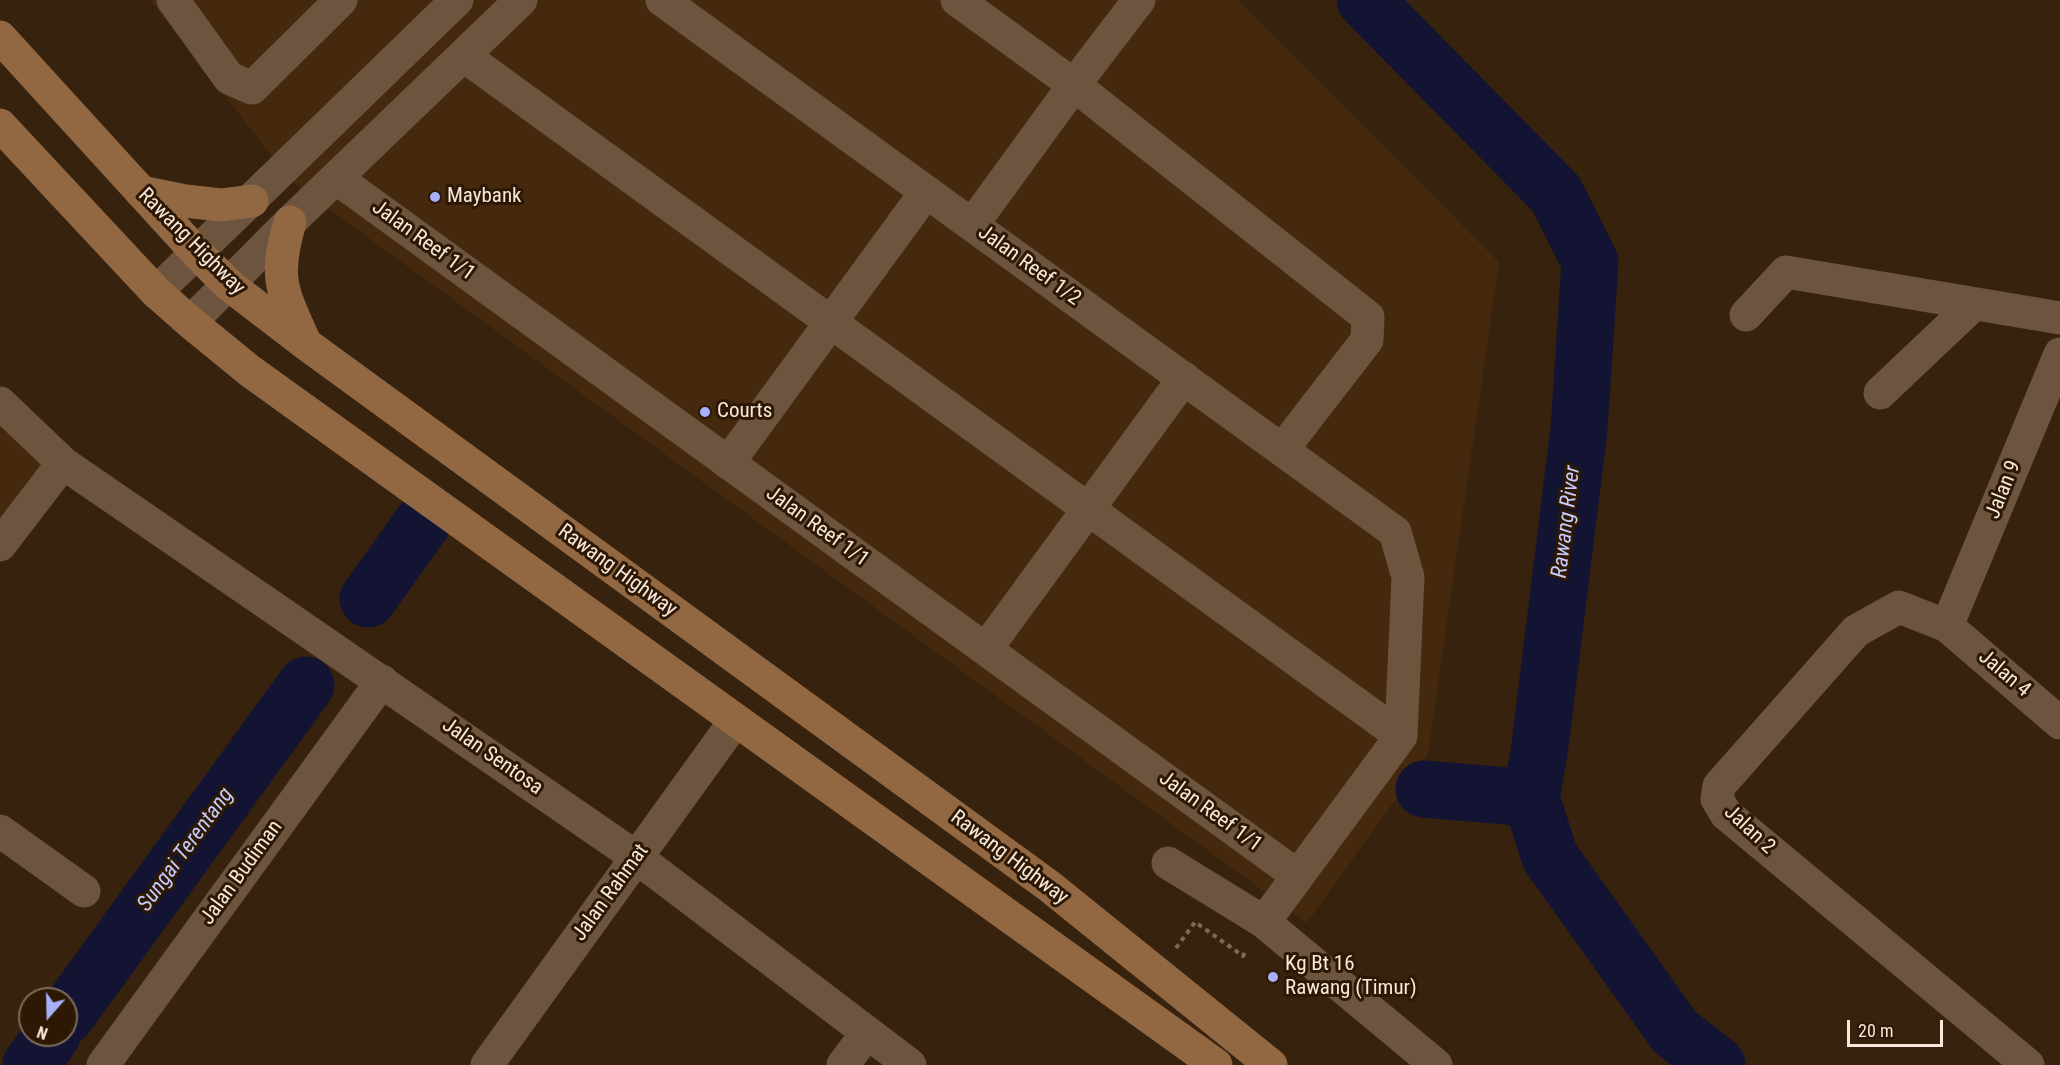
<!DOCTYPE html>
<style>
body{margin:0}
#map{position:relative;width:2060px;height:1065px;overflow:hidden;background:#37220d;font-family:"Roboto Condensed",sans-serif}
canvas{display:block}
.north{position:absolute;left:18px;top:987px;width:60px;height:60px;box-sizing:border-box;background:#2d1804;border:2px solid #7e6b5a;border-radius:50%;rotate:200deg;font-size:16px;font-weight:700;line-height:24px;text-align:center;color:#f7e8db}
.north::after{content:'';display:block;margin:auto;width:21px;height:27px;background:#a8b0fc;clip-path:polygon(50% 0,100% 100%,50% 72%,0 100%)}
.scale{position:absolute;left:1847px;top:1020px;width:96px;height:27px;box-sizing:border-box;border:3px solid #f7e8db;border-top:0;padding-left:8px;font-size:18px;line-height:21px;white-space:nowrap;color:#f7e8db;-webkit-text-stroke:4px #2d1804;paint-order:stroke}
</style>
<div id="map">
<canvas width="2060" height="1065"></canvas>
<div class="north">N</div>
<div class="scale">20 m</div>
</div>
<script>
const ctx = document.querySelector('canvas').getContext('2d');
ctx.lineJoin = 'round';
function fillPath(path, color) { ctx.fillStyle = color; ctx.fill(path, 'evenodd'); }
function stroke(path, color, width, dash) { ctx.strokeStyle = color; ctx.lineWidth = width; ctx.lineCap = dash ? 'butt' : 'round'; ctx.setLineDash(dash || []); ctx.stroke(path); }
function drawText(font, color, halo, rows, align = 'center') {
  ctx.font = font + ' "Roboto Condensed",sans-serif'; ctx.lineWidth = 6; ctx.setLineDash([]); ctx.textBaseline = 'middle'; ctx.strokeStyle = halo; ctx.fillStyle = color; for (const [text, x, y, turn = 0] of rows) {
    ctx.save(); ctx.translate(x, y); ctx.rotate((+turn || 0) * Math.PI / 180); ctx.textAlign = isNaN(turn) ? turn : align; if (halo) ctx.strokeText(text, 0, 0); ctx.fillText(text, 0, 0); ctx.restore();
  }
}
fillPath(new Path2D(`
 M150 0H1238L1499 262 1428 754 1307 923 292 182Z
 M0 422 42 465 0 523Z`), '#44290e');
stroke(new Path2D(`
 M1365 0 1556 194 1590 262 1579 429 1539 753 1531 798 1550 857 1675 1032 1717 1065
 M368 599 423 522
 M1424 789 1531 798
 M66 1016 306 685
 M31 1065 52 1035`), '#131433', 57);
stroke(new Path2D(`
 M1176 948 1195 922 1243 956 1246 950`), '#7d6a58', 4, [4.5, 4.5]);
stroke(new Path2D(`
 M173 0 229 78 252 88 341 0
 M662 0 1395 532 1408 577 1401 736 1264 922
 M957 0 1074 85 972 225
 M1139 0 1074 85 1368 317 1367 340 1282 450
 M464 56 1401 736
 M336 178 1298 876
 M156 292 457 0
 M1746 315 1786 272 2060 318
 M190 322C224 290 256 255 290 222L521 0
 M1880 393 1974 304
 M0 403 63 463 636 857 910 1065
 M728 463 926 192
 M0 545 63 463
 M1947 626 2060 354
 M986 649 1184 378
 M0 831 84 891
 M1168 863 1264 922 1436 1065
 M103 1065 382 681
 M487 1065 735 721
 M843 1065 867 1033
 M2028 1065 1726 814 1717 799 1719 786 1856 631 1899 607 1947 626 2060 723`), '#6d543f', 33);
stroke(new Path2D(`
 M0 37 197 253 229 285 306 344 1049 886 1271 1065
 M0 125 156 292 190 322 250 371 1216 1065
 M141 192 185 201 221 205 252 201
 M290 222C274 277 281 289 304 340`), '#926843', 33);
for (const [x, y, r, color] of [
 [435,197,6,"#a8b0fc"],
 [705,412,6,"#a8b0fc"],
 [1273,977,6,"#a8b0fc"]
]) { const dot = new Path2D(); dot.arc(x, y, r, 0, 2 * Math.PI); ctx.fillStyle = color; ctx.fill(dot); stroke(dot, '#2d1804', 2); }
drawText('21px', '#f7e8db', '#2d1804', [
 ["Maybank",447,197],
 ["Courts",717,412],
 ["Kg Bt 16",1285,965],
 ["Rawang (Timur)",1285,989]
], 'left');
drawText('21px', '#f7e8db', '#2d1804', [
 ["Jalan Reef 1/1",423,241,36],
 ["Rawang Highway",191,242,45],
 ["Jalan Reef 1/2",1029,266,36],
 ["Jalan 9",2004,490,-68],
 ["Jalan Reef 1/1",817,527,36],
 ["Rawang Highway",617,571,36],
 ["Jalan 4",2004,674,40],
 ["Jalan Sentosa",492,757,35],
 ["Jalan Reef 1/1",1210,812,36],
 ["Jalan 2",1749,830,43],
 ["Rawang Highway",1009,858,37],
 ["Jalan Budiman",242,873,-54],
 ["Jalan Rahmat",611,893,-54]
]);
drawText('italic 22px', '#c4cbfe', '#2d1804', [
 ["Rawang River",1567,522,-83],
 ["Sungai Terentang",186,850,-54]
]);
</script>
